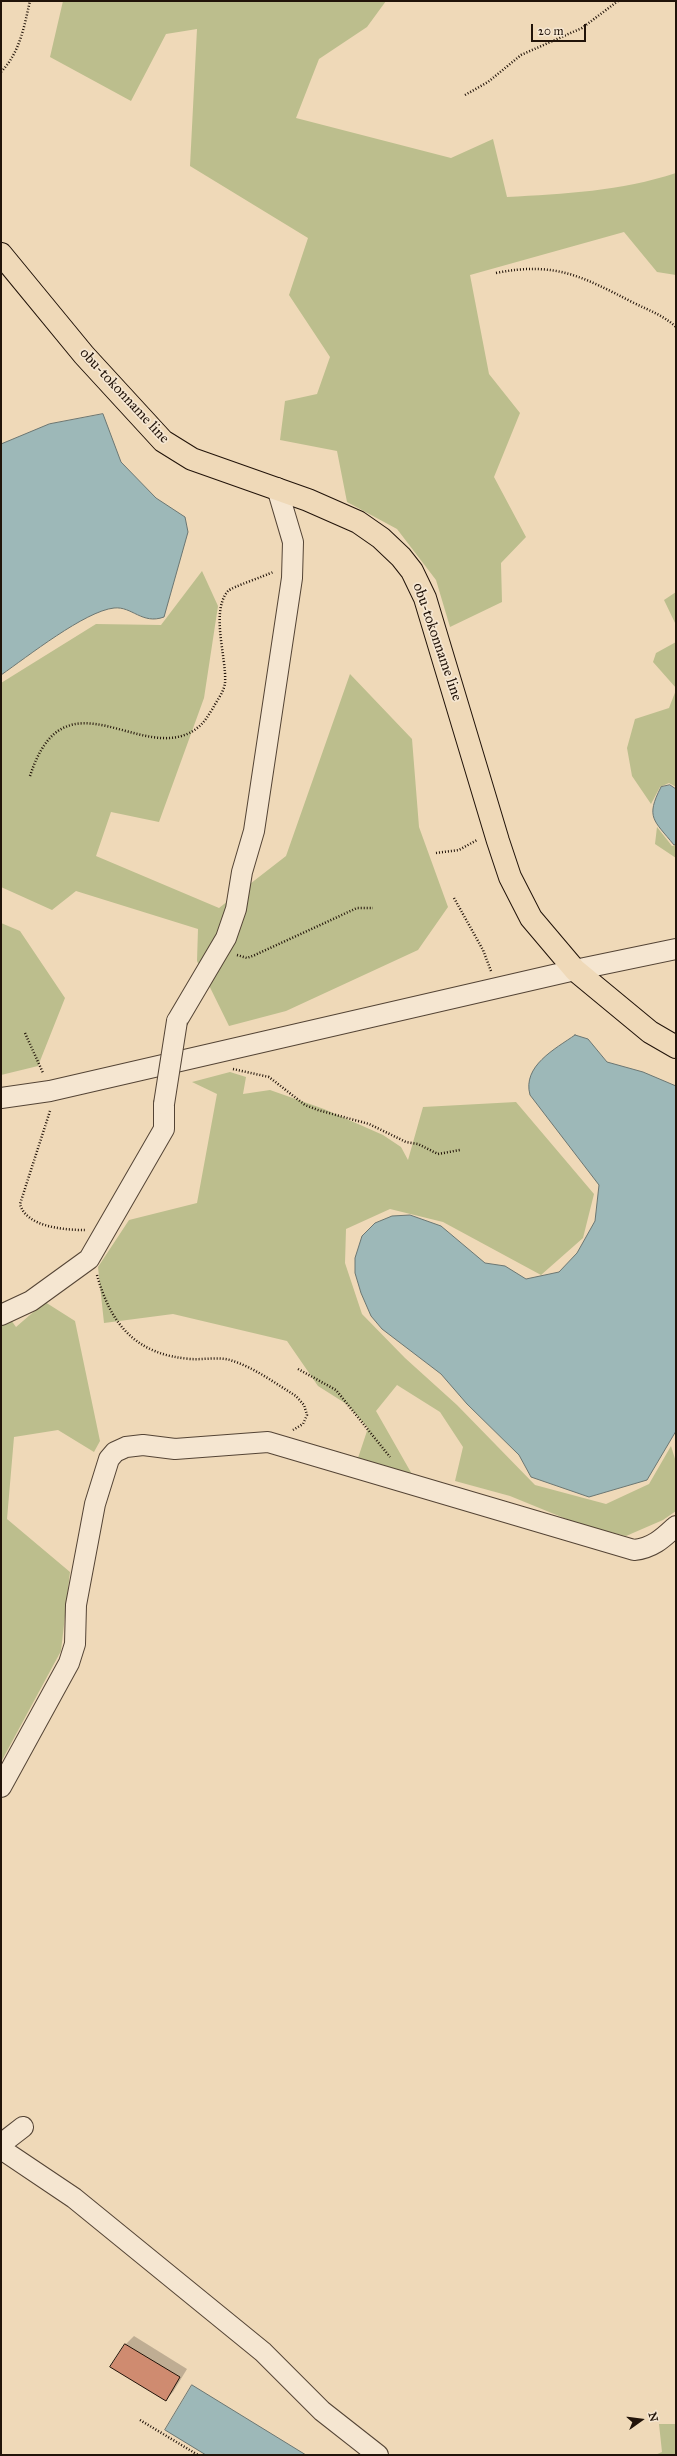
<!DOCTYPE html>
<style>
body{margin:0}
#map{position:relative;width:677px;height:2456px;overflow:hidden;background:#efd9b8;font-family:"IM FELL Great Primer",serif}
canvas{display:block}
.frame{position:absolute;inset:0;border:2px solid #211309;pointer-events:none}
.north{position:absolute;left:621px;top:2400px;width:40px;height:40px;-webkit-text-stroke:3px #f5e6d1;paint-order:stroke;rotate:76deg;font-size:11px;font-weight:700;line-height:16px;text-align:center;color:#211309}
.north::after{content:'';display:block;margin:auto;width:14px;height:18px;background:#211309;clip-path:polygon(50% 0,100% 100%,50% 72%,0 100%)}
.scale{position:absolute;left:531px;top:24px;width:55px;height:18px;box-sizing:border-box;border:2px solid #211309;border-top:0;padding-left:5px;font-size:12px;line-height:14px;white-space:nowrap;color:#211309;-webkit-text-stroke:3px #f5e6d1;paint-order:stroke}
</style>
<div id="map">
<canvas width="677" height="2456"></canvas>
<div class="frame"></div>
<div class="north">N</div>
<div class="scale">20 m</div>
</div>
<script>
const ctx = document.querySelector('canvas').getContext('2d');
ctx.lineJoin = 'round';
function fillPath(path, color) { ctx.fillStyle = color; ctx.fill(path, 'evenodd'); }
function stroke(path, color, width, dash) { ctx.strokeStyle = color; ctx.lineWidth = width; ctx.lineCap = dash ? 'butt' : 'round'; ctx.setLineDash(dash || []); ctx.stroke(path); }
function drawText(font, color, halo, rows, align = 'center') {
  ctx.font = font + ' "IM FELL Great Primer",serif'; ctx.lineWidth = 3.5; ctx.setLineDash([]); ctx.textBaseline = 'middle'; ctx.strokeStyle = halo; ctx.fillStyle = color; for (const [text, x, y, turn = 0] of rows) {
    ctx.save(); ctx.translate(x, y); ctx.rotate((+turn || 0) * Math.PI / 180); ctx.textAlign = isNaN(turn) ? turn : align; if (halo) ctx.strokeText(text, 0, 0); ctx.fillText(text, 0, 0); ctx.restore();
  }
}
fillPath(new Path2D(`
 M63 1H386L367 27 319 59 296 118 451 158 493 139 507 197C564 194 621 191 676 173V275L657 272 624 232 470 275 489 374 520 413 494 477 526 537 501 563 502 602 450 627 436 580 397 529 347 502 337 451 280 440 285 401 317 394 330 357 289 295 308 238 190 166 197 29 166 34 131 101 50 57Z
 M202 571 218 606 204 698 159 822 111 812 96 856 219 908 286 856 350 674 412 739 419 827 448 907 418 950 286 1011 229 1026 197 961 198 929 76 891 52 910 1 887V683L96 624 161 625Z
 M676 592V625L664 600Z
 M676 642V688L653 662 656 653Z
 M676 690V787L669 783 660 787 651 804 632 776 627 748 635 719 669 708Z
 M657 827 672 846 676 845V858L655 844Z
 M1 923 20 931 65 998 38 1066 1 1075Z
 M230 1072 246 1077 243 1094 270 1090 324 1109 383 1135 401 1147 408 1160 423 1107 516 1102 594 1194 583 1238 541 1275 443 1222 390 1209 346 1229 345 1263 362 1314 405 1358 457 1405 535 1485 606 1504 649 1484 671 1446 676 1462V1511L663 1520 626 1536 581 1525 510 1496 455 1481 463 1447 440 1412 397 1385 376 1411 413 1476 357 1461 368 1428 348 1405 318 1386 287 1341 173 1314 104 1323 98 1267 129 1220 197 1203 217 1094 192 1082Z
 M45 1302 75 1321 100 1441 94 1452 58 1430 14 1437 7 1519 70 1572 61 1651 1 1762V1306L16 1327Z
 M659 2424H676V2455H655L662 2452Z`), '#bcbe8d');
const water = new Path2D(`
 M103 414 121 462 156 498 185 517 188 532 164 617C142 625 132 606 114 608 85 611 27 657 1 675V444L49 424Z
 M670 785 676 789V844L674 845C654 820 645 818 661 787Z
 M575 1035 588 1039 607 1062 643 1072 676 1086V1431L647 1480 589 1497 531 1477 519 1455 467 1404 441 1374 382 1329 371 1316 361 1293 355 1273V1258L362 1236 375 1223 392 1216 410 1215 441 1226 485 1263 505 1266 526 1279 559 1272 577 1253 595 1221 599 1185 530 1095C522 1066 555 1049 575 1035Z
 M192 2385 306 2455H206L165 2430Z`);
fillPath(water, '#9db8b8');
stroke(water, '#6b7672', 1);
fillPath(new Path2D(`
 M134 2336 187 2369 173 2392 165 2400 112 2367 126 2344Z`), '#0003');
const building = new Path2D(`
 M125 2344 180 2377 166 2401 110 2367Z`);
fillPath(building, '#cf8b70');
stroke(building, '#211309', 1);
const minor = new Path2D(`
 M177 1021 226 938 236 909 242 872 254 831 292 578 293 542 277 488
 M1 1098 50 1091 575 970 676 949
 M1 1315 31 1301 89 1259 164 1129V1104
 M1 1787 69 1663 75 1644 76 1605 95 1504 109 1459 115 1452 126 1447 143 1445 175 1449 268 1442 634 1550C653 1548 663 1538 676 1526
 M1 2144 23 2127
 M1 2149 74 2198 263 2352 322 2411 378 2455`);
const major = new Path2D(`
 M1 254 84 355 163 441 192 459 308 500 358 522 381 538 401 557 412 571 425 598 498 841 510 877 531 918 575 970 650 1032 676 1047`);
stroke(minor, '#544435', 22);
stroke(major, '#211309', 24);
stroke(new Path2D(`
 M1 72C20 52 24 27 30 1
 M465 95 488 82 521 55 582 28 618 1
 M496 273C556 261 583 277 634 303 650 311 663 315 676 327
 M30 776C65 667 142 767 196 729 204 723 208 716 213 708 217 700 224 692 225 683 227 658 210 612 228 591 232 587 265 576 273 572
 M436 853 459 850 477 840
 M454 898 483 950 491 971
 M237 955 247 958 255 955 357 908H373
 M25 1033 43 1073
 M233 1069 269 1077 305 1105 318 1110 369 1124 406 1142 418 1144 438 1154 460 1150
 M50 1111 20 1204C26 1227 64 1230 85 1230
 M97 1275C111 1325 136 1355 191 1359 204 1360 220 1356 233 1361 255 1368 276 1384 296 1396L304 1405 307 1415 303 1424 293 1430
 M298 1369 336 1390 390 1457
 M140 2420 198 2455`), '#211309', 2.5, [1, 2]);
stroke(minor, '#f5e6d1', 20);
stroke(major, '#efd9b8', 22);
const minorBridge = new Path2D(`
 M164 1104 177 1021`);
stroke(minorBridge, '#544435', 22, []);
stroke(minorBridge, '#f5e6d1', 20);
drawText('15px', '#211309', '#f5e6d1', [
 ["obu-tokonname line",124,396,47],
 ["obu-tokonname line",437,642,71]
]);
</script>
